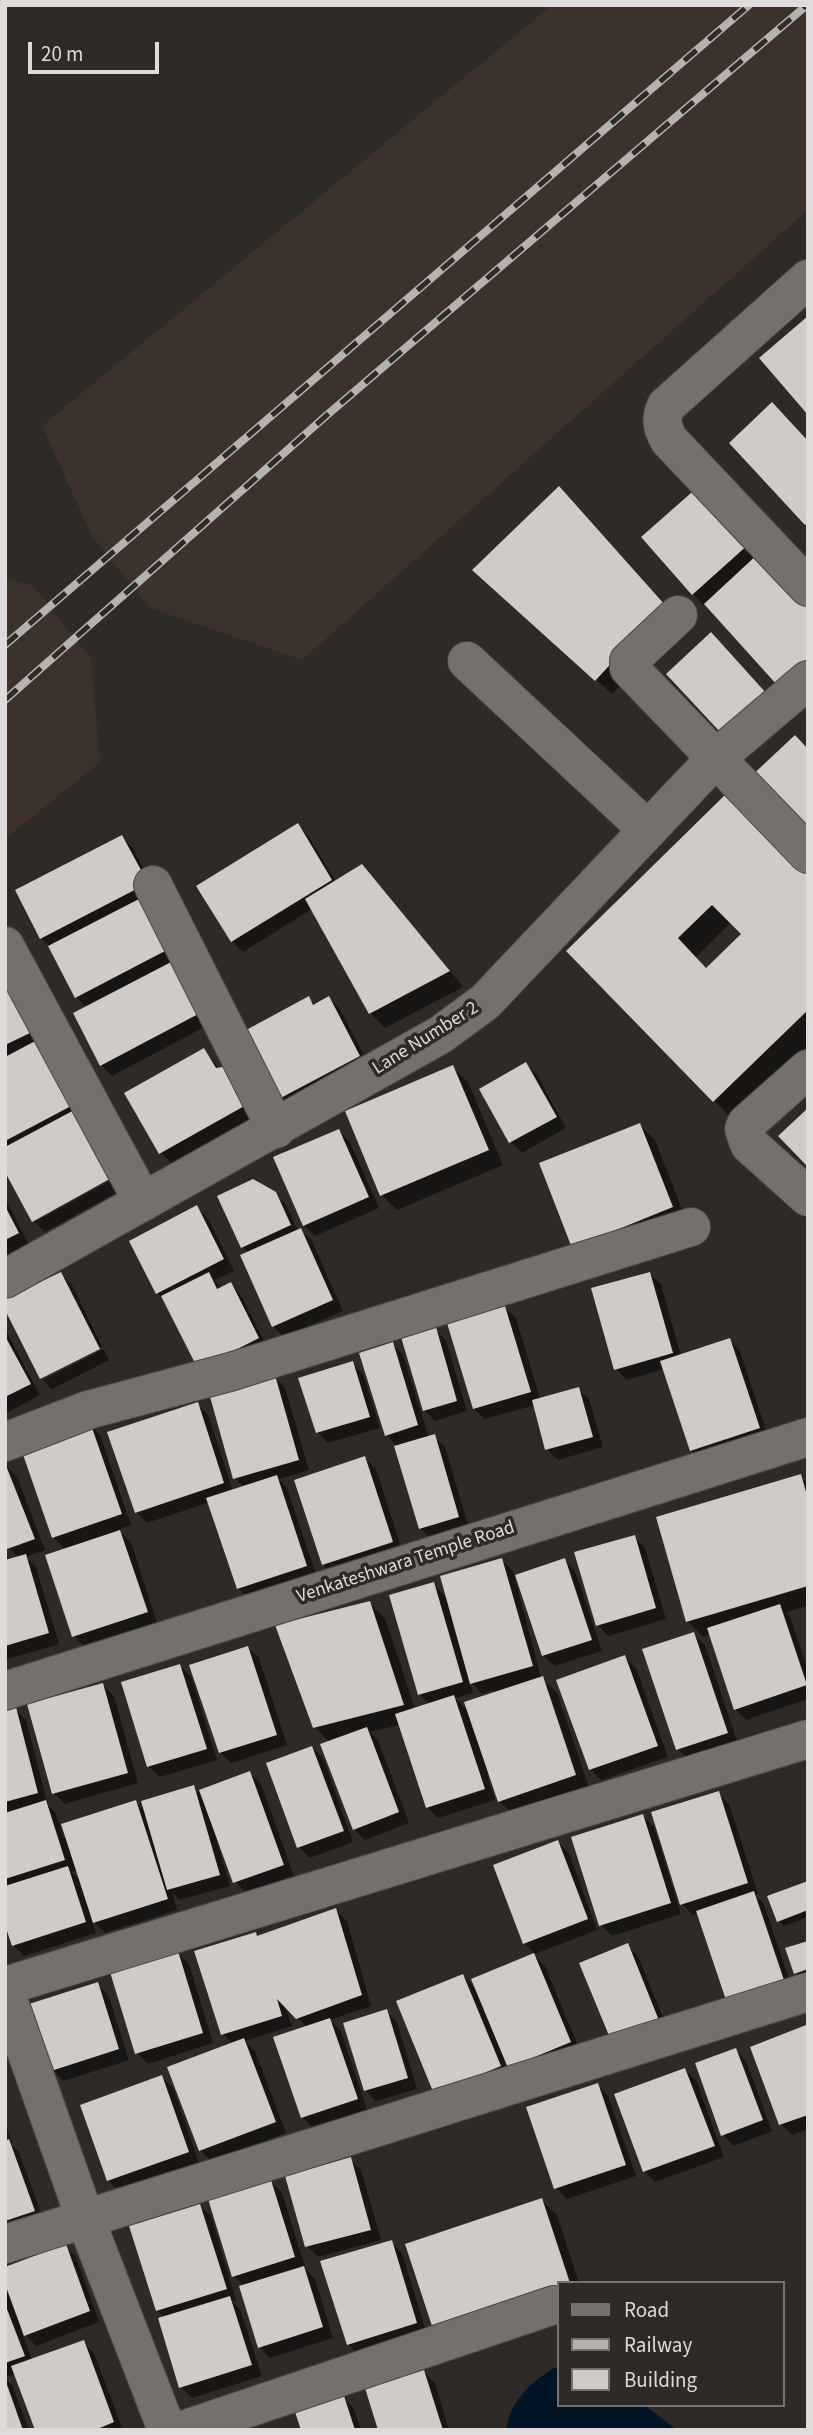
<!DOCTYPE html>
<style>
body{margin:0}
#map{position:relative;width:813px;height:2435px;overflow:hidden;background:#2e2a27;font-family:"Source Sans 3",sans-serif}
canvas{display:block}
.frame{position:absolute;inset:0;border:7px solid #dfdbda;pointer-events:none}
.legend{position:absolute;left:557px;top:2281px;width:228px;height:126px;box-sizing:border-box;background:#2e2a27;border:2px solid #75716f;margin:0;padding:9px 12px;list-style:none;font-size:21px;color:#dfdbda}
.legend li{display:flex;align-items:center;gap:14px;height:35px}
.legend b{width:35px;border:2px solid #75716f}
.scale{position:absolute;left:28px;top:42px;width:131px;height:32px;box-sizing:border-box;border:4px solid #dfdbda;border-top:0;padding-left:9px;font-size:21px;line-height:24px;white-space:nowrap;color:#dfdbda;-webkit-text-stroke:5px #2e2a27;paint-order:stroke}
</style>
<div id="map">
<canvas width="813" height="2435"></canvas>
<div class="frame"></div>
<ul class="legend">
<li><b style="height:9px;background:#75706d"></b>Road</li>
<li><b style="height:9px;background:#b6b2b0"></b>Railway</li>
<li><b style="height:19px;background:#d1cbc7"></b>Building</li>
</ul>
<div class="scale">20 m</div>
</div>
<script>
const ctx = document.querySelector('canvas').getContext('2d');
ctx.lineJoin = 'round';
function fillPath(path, color) { ctx.fillStyle = color; ctx.fill(path, 'evenodd'); }
function stroke(path, color, width, dash) { ctx.strokeStyle = color; ctx.lineWidth = width; ctx.lineCap = dash ? 'butt' : 'round'; ctx.setLineDash(dash || []); ctx.stroke(path); }
function drawText(font, color, halo, rows, align = 'center') {
  ctx.font = font + ' "Source Sans 3",sans-serif'; ctx.lineWidth = 7; ctx.setLineDash([]); ctx.textBaseline = 'middle'; ctx.strokeStyle = halo; ctx.fillStyle = color; for (const [text, x, y, turn = 0] of rows) {
    ctx.save(); ctx.translate(x, y); ctx.rotate((+turn || 0) * Math.PI / 180); ctx.textAlign = isNaN(turn) ? turn : align; if (halo) ctx.strokeText(text, 0, 0); ctx.fillText(text, 0, 0); ctx.restore();
  }
}
fillPath(new Path2D(`
 M552 5H808V210L302 660 150 608 92 536 42 426Z
 M5 578 33 586 91 658 100 762 5 839Z`), '#3c312b');
fillPath(new Path2D(`
 M554 2368H559V2405H644L677 2430H506C511 2400 530 2383 554 2368Z`), '#001425');
fillPath(new Path2D(`
 M559 488 679 621 612 694 490 585Z
 M699 488 808 606V679L705 603 704 605 693 594Z
 M298 825 308 836 336 882 361 867 377 882 463 987 385 1028 370 1013 312 909 243 952 232 941Z
 M122 837 133 848 157 894 212 1023 112 1076 101 1065 87 1008 76 997 51 948 41 938 17 891Z
 M808 873V1046L733 1120 569 951ZM731 922 743 934 707 970 695 958Z
 M5 975 82 1115 35 1222 5 1169Z
 M329 998 340 1009 370 1067 285 1112 274 1101 309 999 316 1005Z
 M204 1050 220 1069 265 1111 172 1164 161 1153 127 1093Z
 M526 1064 537 1075 566 1128 522 1153 511 1142 481 1089Z
 M452 1067 468 1082 503 1165 397 1210 382 1195Z
 M640 1125 655 1140 687 1222 589 1262Z
 M339 1131 350 1142 379 1208 315 1236 304 1225Z
 M119 1176 125 1188 45 1232 35 1222Z
 M275 1194 286 1205 298 1231 301 1230 312 1241 343 1311 284 1337 273 1326 249 1253 243 1247 219 1196Z
 M5 1198 29 1245 5 1256Z
 M197 1208 208 1218 234 1271 215 1280 221 1288 230 1284 241 1295 268 1349 210 1378 167 1302 157 1293Z
 M61 1274 72 1285 102 1346 43 1376V1380L104 1349 109 1360 52 1389 41 1378Z
 M650 1274 661 1284 681 1356 729 1340 740 1351 769 1439 702 1461 691 1450 664 1369 627 1380 616 1369Z
 M505 1308 516 1318 540 1399 578 1389 589 1399 603 1447 558 1460 547 1449 535 1405 485 1419 474 1409Z
 M5 1329 40 1395 5 1414Z
 M435 1329 446 1340 467 1411 435 1421 424 1410Z
 M392 1344 403 1355 429 1438 434 1436 445 1447 469 1528 431 1539 420 1528 398 1447 386 1435Z
 M352 1363 363 1374 380 1428 328 1443 317 1432Z
 M274 1377 285 1388 309 1470 279 1479 287 1488 317 1577 249 1599 238 1588 210 1502 147 1523 136 1512 197 1404 208 1415 233 1491 244 1487 235 1478Z
 M89 1424 100 1435 131 1525 118 1530 131 1542 157 1623 85 1647 74 1636 47 1556 66 1550 53 1537Z
 M365 1458 376 1469 403 1553 334 1575 323 1565Z
 M6 1466 17 1477 45 1550 26 1557 36 1567 59 1644 5 1660V1562L19 1558 9 1548Z
 M800 1476 808 1484V1606L786 1612 790 1617 808 1670V1699L746 1720 735 1709 711 1634 703 1637 688 1621Z
 M634 1537 645 1548 666 1619 608 1636 598 1625Z
 M502 1560 513 1571 541 1677 557 1693 590 1791 515 1816 499 1801 490 1773 487 1774 495 1800 438 1818 427 1807 400 1725 370 1732 378 1740 409 1823 365 1840 354 1829 330 1742 314 1727 369 1603 385 1618 415 1709 430 1704 419 1694 433 1584 448 1599ZM470 1681 482 1694 493 1690 494 1693 469 1712 455 1698 473 1693Z
 M565 1560 575 1571 602 1651 554 1666 543 1655Z
 M694 1634 705 1645 738 1744 688 1760 678 1749Z
 M248 1648 259 1658 287 1745 231 1763 220 1752Z
 M625 1657 636 1668 668 1757 601 1780 591 1769Z
 M180 1666 191 1676 217 1760 160 1777 149 1767 123 1683Z
 M103 1685 114 1696 138 1783 65 1804 54 1793Z
 M15 1709 26 1720 48 1805 56 1813 64 1839 136 1802 147 1813 194 1787 204 1798 250 1773 261 1784 294 1876 246 1893 235 1882 220 1841 217 1842 230 1886 179 1900 172 1892 177 1910 105 1933 91 1919 96 1933 24 1956 13 1945 5 1919V1711ZM78 1870 82 1882 71 1872Z
 M312 1748 323 1758 353 1842 310 1858 299 1847Z
 M718 1793 729 1804 758 1894 755 1895 764 1904 794 1994 699 1913 693 1915 682 1904Z
 M643 1816 654 1827 681 1914 612 1936 601 1925Z
 M558 1842 569 1853 597 1930 535 1954 524 1943Z
 M808 1883V1917L784 1926 778 1921Z
 M336 1910 347 1921 371 2006 330 2020 341 2031 367 2110 313 2128 302 2117 307 2027 285 2005 292 2026 245 2041 255 2051 286 2133 211 2161 200 2150 233 2044 223 2034 255 1934 259 1937Z
 M808 1943V1976L801 1978 796 1973Z
 M627 1945 638 1956 672 2039 651 2047Z
 M178 1953 189 1964 213 2043 148 2064 137 2053Z
 M534 1955 545 1966 581 2053 520 2078 504 2062 511 2077 436 2093 463 1976 478 1991Z
 M97 1984 108 1995 129 2060 64 2081 53 2070Z
 M386 2011 397 2022 417 2089 376 2101 365 2090Z
 M808 2030V2129L792 2135 781 2124 752 2048Z
 M736 2050 746 2061 772 2131 734 2146 723 2135Z
 M685 2070 696 2080 724 2157 655 2182 644 2171Z
 M162 2077 173 2088 199 2163 119 2191 108 2180Z
 M598 2085 608 2096 636 2176 567 2199 556 2188Z
 M5 2123 12 2142 10 2143 19 2152 44 2221 5 2236Z
 M350 2159 361 2170 381 2240 318 2257 307 2246Z
 M271 2182 282 2193 306 2270 315 2279 333 2338 270 2358 260 2347 244 2286 234 2276Z
 M541 2200 557 2215 579 2283H559V2306Z
 M200 2206 211 2216 236 2300 232 2301 240 2309 262 2376 192 2398 181 2387 165 2318 157 2310Z
 M391 2242 402 2253 427 2334 359 2355 348 2344Z
 M65 2246 76 2257 99 2322 36 2346 21 2330 32 2360 83 2342 94 2353 123 2430H36L16 2374 5 2377V2283Z
 M424 2372 435 2383 449 2430H380Z
 M5 2378 12 2385 29 2430H5Z
 M344 2398 354 2409 361 2430H303Z`), '#0007');
fillPath(new Path2D(`
 M808 316V415L759 358Z
 M772 402 808 441V522L805 525 729 443Z
 M559 486 665 605 595 681 472 570Z
 M699 486 750 543 692 595 641 537Z
 M760 552 808 604V658L778 686 704 604Z
 M711 632 767 694 722 734 666 674Z
 M795 735 808 749V848L746 781Z
 M729 791 808 871V1010L713 1102 566 951ZM712 905 741 934 706 968 678 938Z
 M298 823 332 880 231 942 196 886Z
 M122 835 148 883 40 939 15 890Z
 M362 864 450 971 369 1014 305 899Z
 M139 899 165 951 75 998 48 946Z
 M175 960 202 1012 100 1066 73 1013Z
 M5 983 30 1033 5 1045Z
 M309 996 313 1005 329 996 360 1056 273 1102 237 1035Z
 M39 1039 73 1105 5 1141V1057Z
 M204 1048 216 1068 235 1065 255 1100 159 1154 124 1093Z
 M526 1062 557 1117 509 1143 479 1089Z
 M453 1065 489 1150 380 1196 345 1111Z
 M78 1108 115 1176 32 1222 5 1172V1147Z
 M808 1108V1167L778 1136Z
 M640 1123 673 1207 572 1248 539 1163Z
 M339 1129 369 1197 303 1226 273 1157Z
 M253 1179 276 1192 291 1225 241 1248 217 1196Z
 M197 1205 224 1259 156 1294 129 1241Z
 M5 1206 19 1233 5 1240Z
 M301 1228 333 1300 272 1327 240 1255Z
 M61 1272 100 1349 40 1379 5 1310V1299Z
 M209 1272 217 1289 231 1282 259 1338 198 1369 161 1296Z
 M650 1272 673 1353 614 1370 591 1288Z
 M505 1306 531 1392 473 1409 447 1323Z
 M436 1327 457 1401 423 1411 401 1337Z
 M5 1336 31 1384 5 1397Z
 M730 1338 760 1428 690 1451 660 1361Z
 M393 1342 418 1425 385 1436 359 1353Z
 M353 1361 370 1417 316 1433 298 1378Z
 M275 1375 299 1460 233 1479 209 1393Z
 M579 1387 593 1437 545 1450 532 1400Z
 M198 1402 224 1483 135 1513 107 1432Z
 M90 1422 122 1514 52 1538 20 1446Z
 M435 1434 459 1517 419 1529 394 1446Z
 M365 1456 393 1542 322 1565 294 1480Z
 M5 1463 35 1539 7 1549 5 1544Z
 M801 1474 808 1499V1586L686 1622 656 1517Z
 M277 1475 307 1566 237 1589 206 1498Z
 M120 1530 148 1612 72 1637 45 1555Z
 M635 1535 656 1608 596 1626 574 1552Z
 M26 1554 49 1633 5 1646V1560Z
 M502 1558 533 1666 470 1684 440 1576Z
 M565 1558 592 1640 542 1656 515 1575Z
 M434 1582 463 1682 418 1695 389 1595Z
 M370 1601 404 1705 313 1728 275 1625Z
 M780 1604 807 1685 734 1710 707 1628Z
 M694 1632 728 1733 676 1750 642 1649Z
 M248 1646 277 1735 219 1753 189 1665Z
 M625 1655 658 1746 589 1770 556 1680Z
 M180 1664 207 1749 147 1767 121 1682Z
 M543 1676 576 1775 498 1802 464 1702Z
 M103 1683 128 1773 52 1794 27 1704Z
 M454 1695 485 1789 426 1808 395 1714Z
 M16 1707 38 1793 5 1802V1709Z
 M367 1727 399 1812 353 1830 320 1744Z
 M312 1746 344 1831 297 1848 266 1763Z
 M250 1771 284 1865 233 1883 199 1790Z
 M194 1785 220 1875 167 1890 141 1801Z
 M719 1791 748 1883 680 1905 651 1812Z
 M46 1800 65 1860 5 1879V1813Z
 M136 1800 168 1899 93 1923 61 1824Z
 M643 1814 671 1903 599 1926 571 1837Z
 M558 1840 588 1919 523 1944 493 1865Z
 M68 1866 86 1922 12 1946 5 1925V1886Z
 M808 1881V1910L777 1922 767 1896Z
 M754 1891 785 1983 727 2003 696 1911Z
 M336 1908 362 1995 296 2019 277 1999 282 2016 221 2035 194 1951 256 1932 257 1936Z
 M808 1941V1969L794 1974 785 1948Z
 M628 1943 662 2028 610 2038 579 1963Z
 M178 1951 203 2033 135 2054 110 1972Z
 M534 1953 571 2042 508 2068 471 1979Z
 M463 1974 501 2066 434 2094 396 2001Z
 M98 1982 119 2049 51 2071 29 2004Z
 M387 2009 408 2078 364 2091 343 2023Z
 M330 2018 358 2099 301 2118 273 2037Z
 M806 2025 808 2030V2115L779 2125 750 2047Z
 M244 2038 276 2122 199 2151 167 2067Z
 M736 2048 763 2120 721 2136 695 2063Z
 M685 2068 715 2146 643 2172 614 2094Z
 M162 2075 189 2152 107 2181 80 2105Z
 M598 2083 626 2165 554 2189 526 2107Z
 M9 2139 35 2211 5 2221V2141Z
 M351 2157 371 2230 305 2247 285 2176Z
 M271 2180 295 2257 232 2277 208 2199Z
 M542 2198 570 2283H559V2286L433 2329 405 2244Z
 M200 2204 227 2289 156 2311 129 2226Z
 M392 2240 417 2323 347 2345 320 2261Z
 M66 2244 90 2311 24 2336 5 2284V2267Z
 M304 2266 323 2327 258 2348 239 2286Z
 M230 2296 252 2365 179 2388 158 2318Z
 M5 2304 25 2356 5 2363Z
 M84 2340 114 2422 95 2430H35L11 2366Z
 M424 2370 443 2430H378L365 2388Z
 M5 2382H6L23 2430H5Z
 M344 2396 355 2430H301L295 2412Z`), '#d1cbc7');
const minor = new Path2D(`
 M808 279 666 406C660 420 662 427 669 440L808 587
 M678 615 629 661V668L808 854
 M467 661 648 830
 M153 885 276 1129
 M5 946 143 1202
 M808 1069 746 1124 744 1129 749 1144 808 1197
 M5 1279 440 1035 485 1002 715 759 808 680
 M5 1442 88 1410 230 1372 691 1227
 M5 1691 808 1437
 M5 1986 808 1739
 M5 1991 85 2218 167 2430
 M5 2244 808 1992
 M183 2430 554 2305`);
stroke(minor, '#4a4645', 40);
stroke(minor, '#75706d', 38);
const rail = new Path2D(`
 M5 645 749 5
 M5 700 327 415 807 5`);
stroke(rail, '#b6b2b0', 8);
stroke(rail, '#2e2a27', 5, [16]);
drawText('19px', '#dfdbda', '#2e2a27', [
 ["Lane Number 2",426,1039,-32],
 ["Venkateshwara Temple Road",406,1563,-18]
]);
</script>
